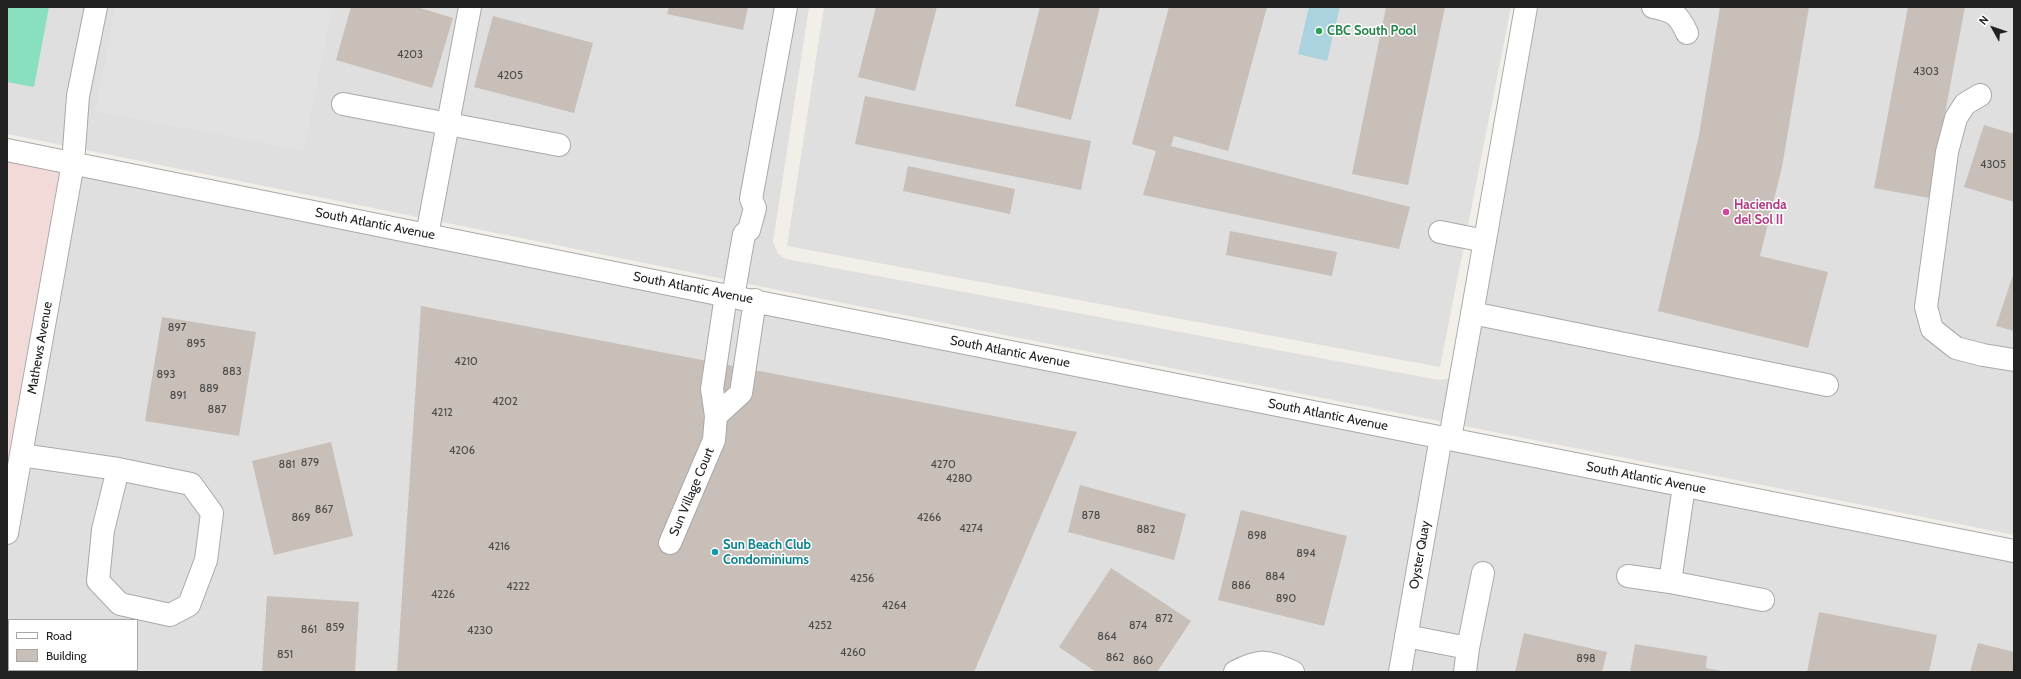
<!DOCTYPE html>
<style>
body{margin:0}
#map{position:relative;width:2021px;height:679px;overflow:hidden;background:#f2efe9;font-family:Cabin,sans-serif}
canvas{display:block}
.frame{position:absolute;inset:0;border:8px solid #222;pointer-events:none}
.legend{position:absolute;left:8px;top:619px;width:130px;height:52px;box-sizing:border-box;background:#fff;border:1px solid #a7a7a7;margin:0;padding:5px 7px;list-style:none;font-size:12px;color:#222}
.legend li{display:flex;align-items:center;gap:8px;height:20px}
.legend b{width:20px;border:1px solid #a7a7a7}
.north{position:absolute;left:1973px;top:8px;width:40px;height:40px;-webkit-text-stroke:3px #fff;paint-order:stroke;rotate:310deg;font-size:11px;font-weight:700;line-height:16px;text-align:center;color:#222}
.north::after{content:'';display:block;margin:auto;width:14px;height:18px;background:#222;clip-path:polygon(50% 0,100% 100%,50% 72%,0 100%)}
</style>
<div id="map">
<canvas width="2021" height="679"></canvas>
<div class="frame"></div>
<ul class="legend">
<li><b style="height:5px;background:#fff"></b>Road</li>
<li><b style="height:11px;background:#c7bfb8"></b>Building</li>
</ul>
<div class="north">N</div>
</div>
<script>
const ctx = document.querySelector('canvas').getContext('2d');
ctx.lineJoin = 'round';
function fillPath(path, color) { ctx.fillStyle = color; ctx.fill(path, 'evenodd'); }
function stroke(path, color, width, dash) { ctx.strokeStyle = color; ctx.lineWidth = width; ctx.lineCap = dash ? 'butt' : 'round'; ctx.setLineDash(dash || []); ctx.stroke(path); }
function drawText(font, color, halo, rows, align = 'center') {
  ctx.font = font + ' Cabin,sans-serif'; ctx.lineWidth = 3; ctx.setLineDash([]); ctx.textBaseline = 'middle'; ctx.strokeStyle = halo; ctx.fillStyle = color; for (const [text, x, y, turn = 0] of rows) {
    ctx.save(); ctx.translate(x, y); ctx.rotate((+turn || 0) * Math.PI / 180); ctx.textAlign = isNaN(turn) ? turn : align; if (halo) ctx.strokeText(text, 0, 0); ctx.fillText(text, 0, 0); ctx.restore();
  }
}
fillPath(new Path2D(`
 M7 7H809L773 242 778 254 786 259 1439 380 1447 379 1452 374 1525 7H2014V535L798 294 7 134Z
 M824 7H1511L1440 367 787 246Z
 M73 163 2014 551V672H7V533ZM9 620H137V670H9Z`), '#e0dfdf');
fillPath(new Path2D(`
 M7 150 73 163 7 533Z`), '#f2dad9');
fillPath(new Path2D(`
 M7 7H49L34 87 7 82Z`), '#88e0be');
fillPath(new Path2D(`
 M115 7H333L304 151 95 111Z`), '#e2e2e2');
fillPath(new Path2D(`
 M1309 7H1340L1327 61 1298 54Z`), '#aad3df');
fillPath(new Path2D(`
 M351 7H417L453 18 432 88 336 60Z
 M669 7H748L743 30 667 14Z
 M876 7H937L915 91 858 77Z
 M1040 7H1100L1071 120 1015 106Z
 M1169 7H1267L1228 151 1174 136 1171 146 1410 207 1399 249 1143 195 1156 151 1132 144Z
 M1386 7H1445L1408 185 1352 174Z
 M1720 7H1809L1782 167 1760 256 1828 272 1808 348 1658 311 1699 135Z
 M1908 7H1965L1929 198 1874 188Z
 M493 16 593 43 574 113 474 87Z
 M865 96 1091 141 1081 190 855 144Z
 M1984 125 2014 134V202L1964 187Z
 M908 166 1015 189 1010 214 903 191Z
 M1230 231 1337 252 1332 276 1226 255Z
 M2014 272V331L1996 326Z
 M421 306 1077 432 974 672H397Z
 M162 317 256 332 239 436 145 421Z
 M331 442 353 536 274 555 252 461Z
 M1080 485 1186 514 1174 560 1068 532Z
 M1241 510 1347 536 1324 626 1218 600Z
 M1111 568 1191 621 1157 672H1096L1059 647Z
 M267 596 359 602 355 672H262Z
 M1819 612 1937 635 1929 672H1807Z
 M1524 633 1607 652 1602 672H1515Z
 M1978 643 2014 652V672H1970Z
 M1635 644 1707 656 1706 668 1728 672H1630Z`), '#c7bfb8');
const minor = new Path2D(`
 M1653 7C1673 11 1678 13 1687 33
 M1980 95 1965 104 1956 118 1947 152 1926 307 1932 329 1956 348 1983 355 2014 360
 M343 104 559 145
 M7 150 733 297 2014 551
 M1440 232 1485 241
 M427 235 470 7
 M733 297 744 234 749 230 755 208 751 199 786 7
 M1472 313 1827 385
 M716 416 741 393 755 300
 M1450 439 1526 7
 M21 455 118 469 191 484 212 513 206 560 189 605 170 615 120 604 98 581 103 530 118 469
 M1684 486 1670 582 1763 600
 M7 533 73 163 78 96 96 7
 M670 543 714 440 716 416 712 389 726 295
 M1628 576 1670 582
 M1406 636 1468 648 1483 573
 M1235 672C1260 659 1268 660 1293 672
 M1400 672 1441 437
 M1465 672 1468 648`);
stroke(minor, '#a9a9a9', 24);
stroke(minor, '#fff', 22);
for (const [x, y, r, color] of [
 [1319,31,4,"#2e9e5b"],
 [1726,212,4,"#d1479c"],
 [715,552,4,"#0f9aa8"]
]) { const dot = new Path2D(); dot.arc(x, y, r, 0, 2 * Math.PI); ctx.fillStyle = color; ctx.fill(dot); stroke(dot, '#fff', 1.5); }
drawText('11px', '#4b4948', null, [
 ["4203",410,55],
 ["4303",1926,72],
 ["4205",510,76],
 ["4305",1993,165],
 ["897",177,328],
 ["895",196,344],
 ["4210",466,362],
 ["883",232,372],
 ["893",166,375],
 ["889",209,389],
 ["891",178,396],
 ["4202",505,402],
 ["887",217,410],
 ["4212",442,413],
 ["4206",462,451],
 ["879",310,463],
 ["881",287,465],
 ["4270",943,465],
 ["4280",959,479],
 ["867",324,510],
 ["878",1091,516],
 ["869",301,518],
 ["4266",929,518],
 ["4274",971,529],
 ["882",1146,530],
 ["898",1257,536],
 ["4216",499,547],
 ["894",1306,554],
 ["884",1275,577],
 ["4256",862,579],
 ["886",1241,586],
 ["4222",518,587],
 ["4226",443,595],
 ["890",1286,599],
 ["4264",894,606],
 ["872",1164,619],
 ["4252",820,626],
 ["874",1138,626],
 ["859",335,628],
 ["861",309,630],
 ["4230",480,631],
 ["864",1107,637],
 ["4260",853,653],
 ["851",285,655],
 ["862",1115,658],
 ["898",1586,659],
 ["860",1143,661]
]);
drawText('bold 13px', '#27864d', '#fff', [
 ["CBC South Pool",1327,31]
], 'left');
drawText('bold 13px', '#b23c85', '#fff', [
 ["Hacienda",1734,205],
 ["del Sol II",1734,220]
], 'left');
drawText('13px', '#222', '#fff', [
 ["South Atlantic Avenue",375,224,11],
 ["South Atlantic Avenue",693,288,11],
 ["Mathews Avenue",40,348,-80],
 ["South Atlantic Avenue",1010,352,11],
 ["South Atlantic Avenue",1328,415,11],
 ["South Atlantic Avenue",1646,478,11],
 ["Sun Village Court",692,492,-67],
 ["Oyster Quay",1420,555,-80]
]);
drawText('bold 13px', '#0d838f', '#fff', [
 ["Sun Beach Club",723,545],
 ["Condominiums",723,560]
], 'left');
</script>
